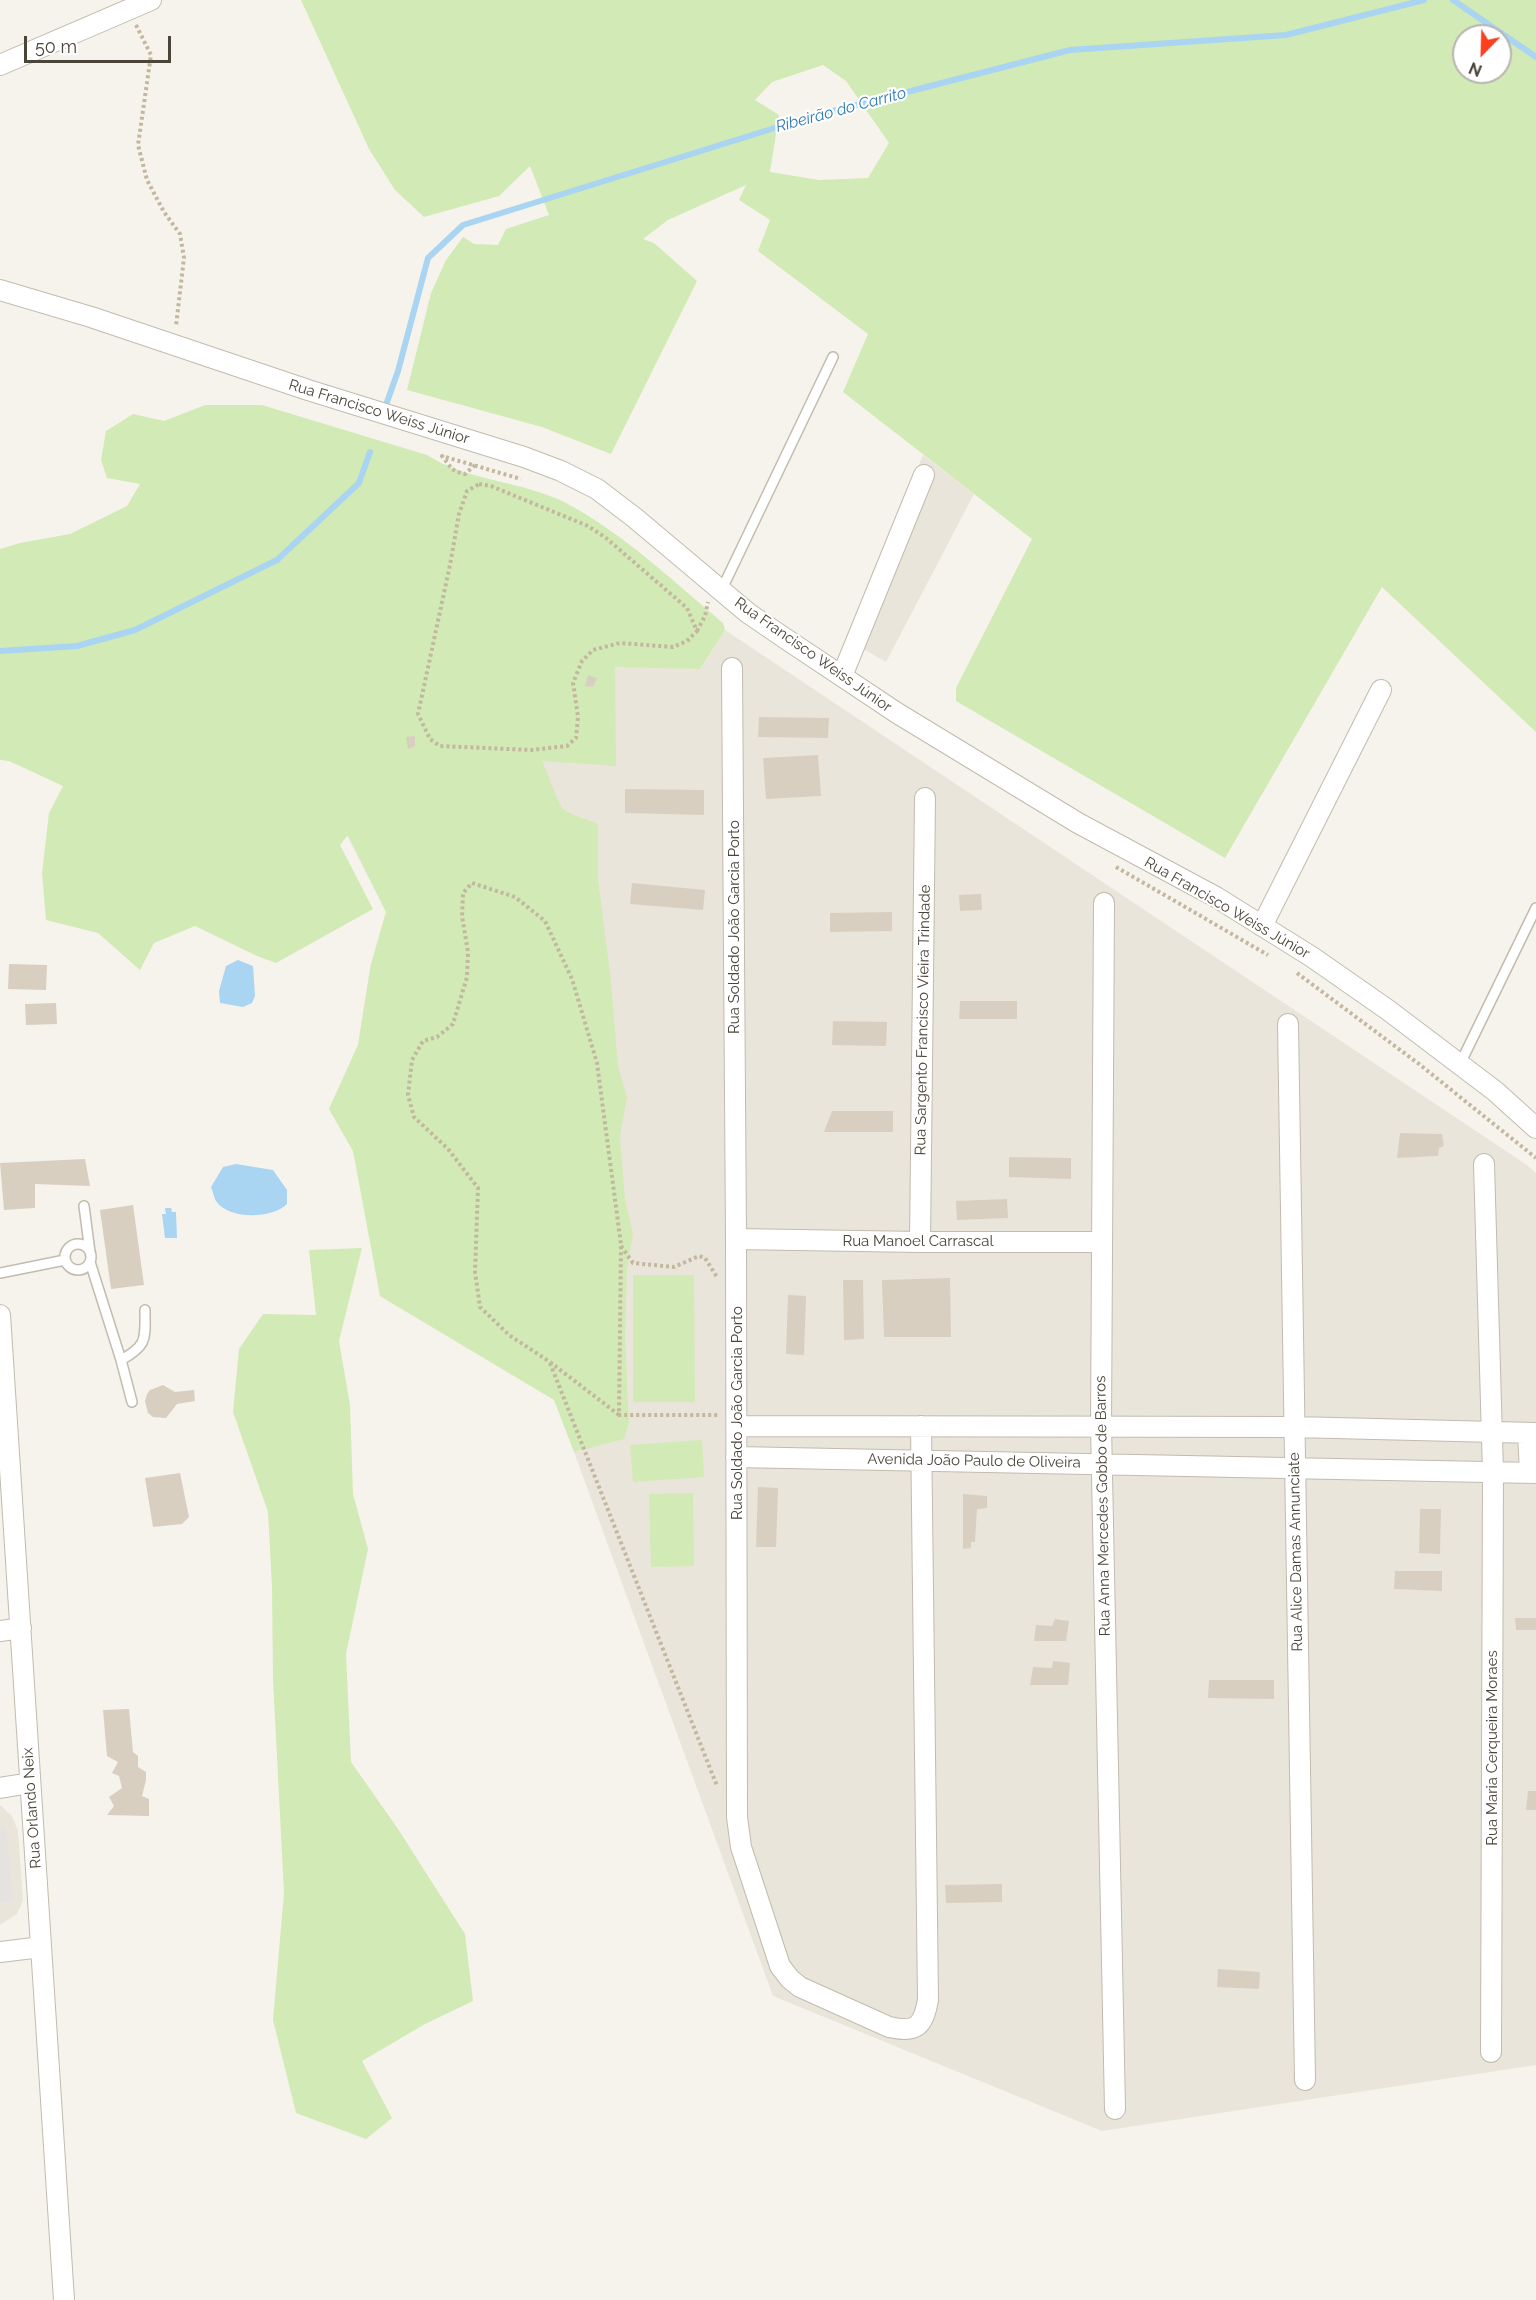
<!DOCTYPE html>
<meta charset="utf-8">
<style>
body{margin:0}
#map{position:relative;width:1536px;height:2300px;overflow:hidden;background:#f6f3ec;font-family:Raleway,sans-serif}
canvas{display:block}
.north{position:absolute;left:1452px;top:24px;width:60px;height:60px;box-sizing:border-box;background:#fff;border:2px solid #b7b4b0;border-radius:50%;rotate:203deg;font-size:16px;font-weight:700;line-height:24px;text-align:center;color:#4b4439}
.north::after{content:'';display:block;margin:auto;width:21px;height:27px;background:#fc3f1d;clip-path:polygon(50% 0,100% 100%,50% 72%,0 100%)}
.scale{position:absolute;left:24px;top:36px;width:147px;height:27px;box-sizing:border-box;border:3px solid #4b4439;border-top:0;padding-left:8px;font-size:18px;line-height:21px;white-space:nowrap;color:#4b4439;-webkit-text-stroke:4px #fff;paint-order:stroke}
</style>
<div id="map">
<canvas width="1536" height="2300"></canvas>
<div class="north">N</div>
<div class="scale">50 m</div>
</div>
<script>
const ctx = document.querySelector('canvas').getContext('2d');
ctx.lineJoin = 'round';
function fillPath(path, color) { ctx.fillStyle = color; ctx.fill(path, 'evenodd'); }
function stroke(path, color, width, dash) { ctx.strokeStyle = color; ctx.lineWidth = width; ctx.lineCap = dash ? 'butt' : 'round'; ctx.setLineDash(dash || []); ctx.stroke(path); }
function drawText(font, color, halo, rows, align = 'center') {
  ctx.font = font + ' Raleway,sans-serif'; ctx.lineWidth = 4.5; ctx.setLineDash([]); ctx.textBaseline = 'middle'; ctx.strokeStyle = halo; ctx.fillStyle = color; for (const [text, x, y, turn = 0] of rows) {
    ctx.save(); ctx.translate(x, y); ctx.rotate((+turn || 0) * Math.PI / 180); ctx.textAlign = isNaN(turn) ? turn : align; if (halo) ctx.strokeText(text, 0, 0); ctx.fillText(text, 0, 0); ctx.restore();
  }
}
fillPath(new Path2D(`
 M923 455 974 494 886 662 846 639Z
 M725 630 1527 1165 1536 1173V2065L1102 2131 773 1996 555 1400 380 1296 373 1243 353 1151 329 1109 358 1045 370 969 386 912 336 814 615 666 700 669Z
 M0 1805 12 1816 18 1831 23 1900 17 1914 0 1925Z`), '#eae5da');
fillPath(new Path2D(`
 M301 0H1536V732L1382 587 1225 858 956 701V688L1032 539 843 392 868 334 758 251 770 220 739 200 746 185 668 220 643 239 654 243 697 281 611 454 542 427 407 390 431 293 446 260 463 237 474 244 498 245 506 229 549 215 530 166 499 196 424 217 395 190 369 149ZM1464 36H1500V72H1464ZM823 65 846 81 889 143 868 178 819 180 770 172 779 115 755 100 772 82Z
 M205 405H262L427 455C467 481 523 481 566 503 624 534 673 581 723 623L725 630 700 669 615 667 616 766 542 761C546 770 559 805 563 809 572 816 588 819 598 824V879L611 982 618 1067 627 1097 620 1136 625 1200 633 1234 627 1270 625 1338 629 1422 624 1439 574 1452 554 1400 380 1296 353 1151 329 1109 358 1045 371 964 386 912 348 835 340 845 373 909 276 963 257 956 195 926 154 943 140 970 98 933 46 920 42 873 49 813 63 786 9 761 0 760V549L20 543 70 534 127 506 140 484 107 478 101 460 106 431 133 414 164 421Z
 M362 1248 339 1341 350 1405 353 1494 368 1549 346 1654 351 1762 398 1829 465 1934 473 2001 425 2024 362 2061 392 2118 366 2139 296 2113 273 2020 284 1893 273 1679 272 1587 268 1512 233 1412 239 1349 263 1314 316 1315 309 1250Z
 M633 1275H694L695 1402H633Z
 M702 1440 704 1477 633 1482 630 1445Z
 M693 1493 694 1566 651 1567 649 1494Z`), '#d2eab5');
fillPath(new Path2D(`
 M6 1827 13 1902 0 1903V1828Z`), '#e5e3e0');
fillPath(new Path2D(`
 M238 960 253 966 255 996 252 1003 243 1007 220 1003 219 991 226 966Z
 M236 1164 273 1170 287 1190V1204C273 1219 228 1220 216 1201 214 1198 213 1191 211 1187L223 1167Z
 M165 1208H171L172 1212H176L177 1238H165L162 1214H166Z`), '#a9d4f2');
stroke(new Path2D(`
 M1453 0 1536 57
 M386 405 398 371 428 258 463 225 810 117 1070 50 1286 35 1424 0
 M0 651 77 646 135 630 277 560 359 483 370 452`), '#a9d4f2', 6);
fillPath(new Path2D(`
 M588 675 597 678 593 687 585 686Z
 M759 717 829 718 828 738 758 737Z
 M415 736V746L408 749 406 737Z
 M818 755 821 796 766 799 763 758Z
 M625 789 704 790V815L625 813Z
 M632 883 705 890 703 910 630 904Z
 M981 894 982 910 960 911 959 895Z
 M892 912V931L830 932V913Z
 M9 964 47 965 46 990 8 989Z
 M960 1001H1017V1019H959Z
 M56 1003 57 1024 26 1025 25 1004Z
 M833 1021 887 1022 886 1046 832 1045Z
 M832 1111H893V1132H824Z
 M1400 1133 1442 1134 1444 1146 1439 1148 1438 1156 1397 1158Z
 M1009 1157 1071 1158V1179L1009 1177Z
 M85 1159 90 1186 35 1184V1208L4 1210 0 1163Z
 M1007 1199 1008 1218 957 1220 956 1201Z
 M133 1205 144 1285 111 1289 100 1210Z
 M950 1278 951 1337H884L882 1280Z
 M843 1280H863L864 1339 844 1340Z
 M788 1295 806 1296 804 1355 786 1354Z
 M163 1385 175 1392 194 1390 195 1401 177 1404 166 1418 153 1417 148 1413 145 1401 147 1394 150 1390Z
 M180 1473 189 1517 182 1524 153 1527 145 1478Z
 M758 1487 778 1488 776 1547H756Z
 M963 1494 987 1496V1508L977 1509 975 1542H971V1548L963 1549Z
 M1420 1509H1441L1440 1554 1419 1553Z
 M1395 1571H1442V1591L1394 1589Z
 M1515 1618H1536V1630H1516Z
 M1055 1619 1069 1621 1066 1641H1034L1036 1625 1052 1626Z
 M1053 1661 1070 1663 1068 1685H1030L1033 1667 1052 1668Z
 M1209 1680H1274V1699L1208 1698Z
 M129 1709 133 1752 138 1756V1767L146 1772V1780L142 1796 149 1799V1816L107 1815 114 1806 109 1797 122 1788 119 1776 112 1773 118 1762 107 1756 103 1710Z
 M1528 1791H1536V1810H1526Z
 M1002 1884V1902L946 1903 945 1885Z
 M1218 1969 1260 1972 1259 1989 1217 1987Z`), '#d8cfc1');
const lane = new Path2D(`
 M721 591 833 357
 M1460 1064 1536 908
 M84 1206 90 1252
 M65 1257a13 13 0 1 1 26 0a13 13 0 1 1-26 0Z
 M90 1262 121 1360 132 1402
 M0 1273 65 1260
 M121 1360C148 1345 145 1339 145 1310`);
const street = new Path2D(`
 M0 65 151 0
 M0 290 91 317 308 390 524 457 561 471 597 489 635 518 748 613 783 637 897 713 1078 823 1216 897 1312 957 1388 1010 1495 1091 1536 1128
 M732 668 736 1239 737 1817 741 1847 780 1966 790 1979 800 1987 889 2027C916 2033 923 2027 928 2000L921 1426
 M842 676 924 475
 M1104 903 1101 1426 1115 2109
 M1262 926 1381 690
 M1288 1024 1305 2080
 M1484 1164 1493 1472 1491 2052
 M736 1239 920 1242H1101
 M920 1242 925 798
 M0 1315 64 2300
 M737 1426 1294 1427 1536 1433
 M1528 1433 1530 1473
 M736 1457 1536 1473
 M0 1631 21 1628
 M0 1788 30 1783
 M0 1952 41 1947`);
stroke(lane, '#c2bbae', 12);
stroke(street, '#c2bbae', 22);
stroke(new Path2D(`
 M136 25 151 55 138 145 147 180 164 212 180 234 184 258 176 326
 M475 465 465 474 457 472 452 469 442 456 521 479
 M479 484 491 486 588 526 606 538 687 608 697 631 687 641 673 647 620 643 593 650 582 661 573 683 578 717 576 738 567 746 531 750 440 746 430 739 418 714 450 565 459 514 467 491Z
 M697 631 705 616 708 602
 M1116 867 1268 955
 M1297 973 1419 1064 1536 1158
 M621 1246 633 1263 674 1267 699 1256 705 1258 717 1277
 M550 1363 717 1786
 M619 1415 550 1362 509 1335 480 1307 475 1272 478 1188 448 1149 414 1117 408 1095 412 1060 423 1041 437 1037 453 1024 467 977 468 952 462 916 463 893 472 883 515 897 545 921 572 979 597 1063 621 1245 619 1415H719`), '#c4b79f', 4, [3, 3]);
stroke(lane, '#fff', 9);
stroke(street, '#fff', 20);
drawText('15px', '#4b4439', '#fff', [
 ["Rua Francisco Weiss Júnior",379,412,17],
 ["Rua Francisco Weiss Júnior",813,655,35],
 ["Rua Francisco Weiss Júnior",1227,908,30],
 ["Rua Soldado João Garcia Porto",734,927,-90],
 ["Rua Sargento Francisco Vieira Trindade",923,1020,-89],
 ["Rua Manoel Carrascal",918,1241],
 ["Rua Soldado João Garcia Porto",737,1413,-90],
 ["Avenida João Paulo de Oliveira",974,1461,1],
 ["Rua Anna Mercedes Gobbo de Barros",1103,1506,-91],
 ["Rua Alice Damas Annunciate",1296,1552,-91],
 ["Rua Maria Cerqueira Moraes",1492,1748,-90],
 ["Rua Orlando Neix",32,1808,-94]
]);
drawText('italic 16px', '#2e7ab2', '#fff', [
 ["Ribeirão do Carrito",841,110,-15]
]);
</script>
